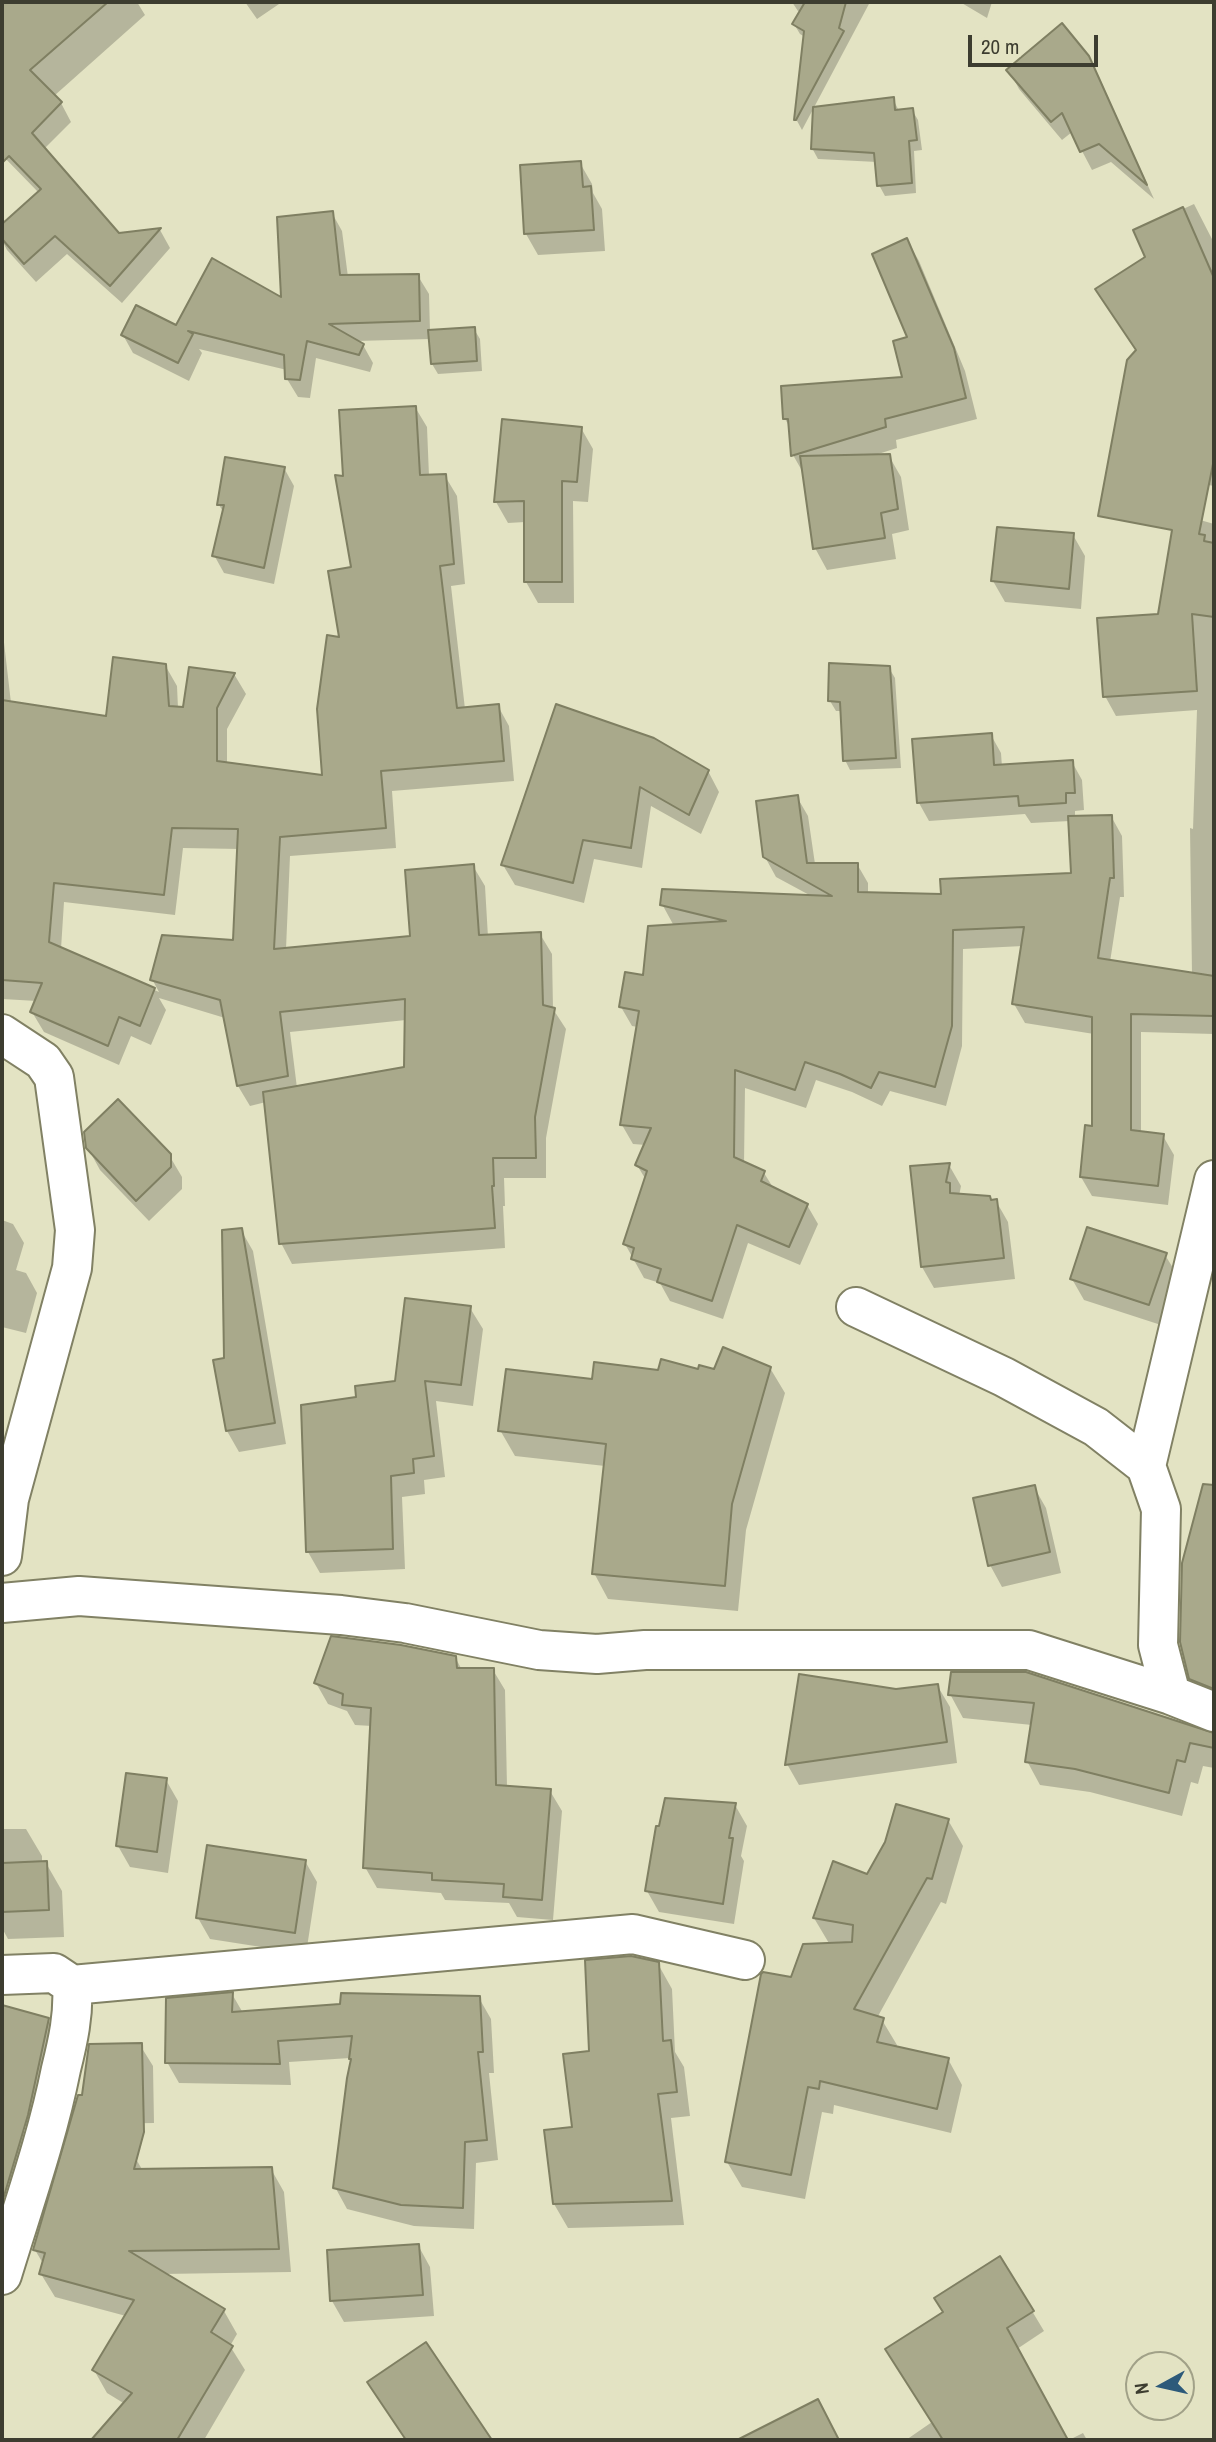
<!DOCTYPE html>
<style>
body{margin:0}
#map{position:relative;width:1216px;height:2442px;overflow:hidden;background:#e3e3c3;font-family:"Archivo Narrow",sans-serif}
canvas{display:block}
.frame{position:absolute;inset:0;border:4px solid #3d3d30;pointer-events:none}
.north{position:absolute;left:1125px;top:2351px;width:70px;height:70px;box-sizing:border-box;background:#e3e3c3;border:2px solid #a1a188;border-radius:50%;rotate:262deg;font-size:19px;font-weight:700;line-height:28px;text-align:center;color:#3d3d30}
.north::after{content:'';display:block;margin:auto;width:24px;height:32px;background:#2d5a7a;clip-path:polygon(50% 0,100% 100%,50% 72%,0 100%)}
.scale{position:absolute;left:968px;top:35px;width:130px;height:32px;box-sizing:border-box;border:4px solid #3d3d30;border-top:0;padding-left:9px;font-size:21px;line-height:24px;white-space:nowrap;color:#3d3d30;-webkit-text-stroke:5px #e3e3c3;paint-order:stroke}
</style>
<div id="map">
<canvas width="1216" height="2442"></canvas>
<div class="frame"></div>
<div class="north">N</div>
<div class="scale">20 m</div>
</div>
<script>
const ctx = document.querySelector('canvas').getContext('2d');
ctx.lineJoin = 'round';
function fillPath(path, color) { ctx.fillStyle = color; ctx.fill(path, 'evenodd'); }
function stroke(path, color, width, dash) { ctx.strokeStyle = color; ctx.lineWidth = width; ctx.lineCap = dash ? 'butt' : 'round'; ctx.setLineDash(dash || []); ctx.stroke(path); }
fillPath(new Path2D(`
 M2 2H137L145 15 54 96 61 103 71 122 44 149 119 234 160 230 170 248 122 303 67 254 36 282 7 250 2 240V226L39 193 2 155V112L21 93 2 71Z
 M245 2H282L257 19Z
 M792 2H870L802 130 796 119 805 37 800 34 794 24 801 12 798 11Z
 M960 2H992L987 18Z
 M1088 57 1099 77 1154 199 1111 162 1092 170 1072 132 1062 140 1019 89 1009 70Z
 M893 99 899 111 912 110 918 120 922 150 914 151 916 193 885 196 879 185 877 162 818 159 812 148Z
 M580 163 592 184 593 193 602 209 605 251 538 255 526 234Z
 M1194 204 1214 243V486L1123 469 1147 258 1135 231Z
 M332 213 342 231 348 277 418 276 429 294 430 332 474 329 480 339 482 371 438 374 432 364 430 339 356 341 363 345 373 363 370 372 316 358 310 398 298 397 287 379V370L199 349 202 353 189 381 133 353 123 335 176 328 283 300Z
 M907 240 919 261 965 371 977 419 896 440 897 448 875 455 889 456 901 477 909 530 892 534 896 559 827 570 815 548 805 476 793 455 791 429 785 419 904 379 910 338Z
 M415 407 427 427 429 476H445L457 496 465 584 451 586 465 709 498 706 509 726 514 781 392 791 396 848 290 856 286 949 412 937 473 866 485 886 488 937 540 934 552 954 553 1009 566 1029 546 1138V1178H504L505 1206H503L505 1248 292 1264 281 1243 266 1102 250 1106 238 1086 225 1018 159 998 166 1010 151 1045 131 1036 119 1065 44 1032 32 1012 37 1001 2 999V625L11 703 107 718 165 665 177 686 178 708 184 709 234 674 246 694 227 729V764L324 777 341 639 353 568 345 479ZM183 848 239 849 235 942 152 979 159 992 61 949 64 902 175 915ZM406 1020V1069L297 1088 290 1032Z
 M581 428 593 449 588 502 573 501 574 603H538L526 582 525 522 508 523 496 502Z
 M284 468 294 486 274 584 224 573 214 555 224 513 219 505Z
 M1176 513 1214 524V1034L1141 1032V1133L1163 1136 1174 1155 1168 1205 1092 1196 1081 1177 1094 1128V1034L1025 1023 1014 1004 1023 946 963 949 962 1046 946 1106 890 1091 882 1106 852 1092 816 1080 806 1108 745 1088 744 1164 764 1173 774 1189 807 1205 818 1224 800 1265 748 1243 723 1319 670 1301 660 1283 644 1278 625 1244 646 1180 637 1165 646 1145 633 1144 622 1125 638 1027 632 1026 621 1007 644 978 674 926 662 904 813 897 776 877 765 857 797 797 808 816 815 864H857L868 883V894L943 896 1073 875 1070 821 1031 823 1025 814 929 821 919 803 991 735 1001 753 1002 767 1072 762 1082 780 1084 810 1075 811V818L1111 816 1122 836 1124 897H1120L1110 962 1192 975 1190 828 1193 829 1197 710 1116 716 1105 696 1160 615Z
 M1073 535 1085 556 1081 609 1005 602 993 581Z
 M889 668 895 678 901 768 850 770 845 760 842 711H836L830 701Z
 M557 707 708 771 719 792 701 834 651 806 642 868 594 859 584 903 515 885 503 865Z
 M88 1148 169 1155 182 1177V1189L149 1221 100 1170Z
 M949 1165 961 1186 959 1196 996 1201 1008 1222 1015 1279 934 1288 922 1267Z
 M2 1220 13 1224 24 1243 16 1270 26 1273 37 1293 26 1333 2 1327Z
 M241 1230 253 1251 286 1444 239 1452 227 1431 226 1360Z
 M1165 1255 1178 1276 1161 1325 1084 1300 1072 1279Z
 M470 1308 483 1329 473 1406 436 1401 445 1477 424 1480 425 1494 402 1497 405 1569 320 1573 308 1552 397 1383Z
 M770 1368 785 1393 746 1530 738 1611 608 1599 594 1573 605 1466 515 1456 500 1430 594 1381 659 1372Z
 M1034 1487 1046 1508 1061 1573 1002 1587 990 1565Z
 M1196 1514 1214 1519V1706L1205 1702 1191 1678Z
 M455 1657 462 1670H493L505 1690 507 1787 550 1791 562 1811 553 1920 517 1917 509 1903 445 1900 441 1893 377 1888 365 1867 372 1726 355 1725 347 1711 328 1704 316 1683Z
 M952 1674 1214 1735V1768L1203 1766 1198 1784 1191 1782 1182 1816 1090 1792 1040 1785 1027 1761 1032 1725 963 1718 950 1694Z
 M937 1685 950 1707 957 1763 799 1785 787 1764 896 1691Z
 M166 1780 178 1801 168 1873 130 1867 118 1846Z
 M735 1805 747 1826 741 1856 744 1861 734 1924 659 1912 647 1891Z
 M948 1820 963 1846 946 1904 941 1902 877 2018 882 2020 897 2045 896 2048 948 2059 962 2085 951 2133 834 2105 833 2114 822 2112 805 2199 742 2187 727 2162 792 1979 830 1945 814 1918 868 1876Z
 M2 1829H26L42 1856V1863H46L62 1891 64 1937 8 1939 2 1928Z
 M305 1861 317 1882 306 1954 210 1939 198 1918Z
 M658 1964 672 1989 675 2052 684 2067 690 2116 671 2118 684 2225 568 2228 554 2204 590 2052Z
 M232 1994 243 2013 479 1998 491 2019 494 2073H489L498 2160 476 2163 474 2229 414 2226 347 2209 335 2187 352 2062 350 2058 289 2062 291 2085 179 2083 167 2062Z
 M2 2007 48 2020 60 2041 42 2125 12 2126 23 2130 35 2151 25 2186 2 2179Z
 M140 2045 153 2066 154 2123 95 2124Z
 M136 2159 143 2171 271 2169 284 2192 291 2272 163 2274 224 2311 237 2334 230 2346 245 2370 204 2440H94L125 2404 107 2393 94 2370 126 2316 55 2297 41 2274 44 2265 35 2250Z
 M418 2245 430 2267 434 2316 344 2322 332 2301Z
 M1032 2311 1044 2331 1017 2349 1067 2440H906L932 2422 899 2370Z
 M426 2345 490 2440H406L370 2383Z
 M1083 2433 1087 2440H1069Z`), '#0003');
const building = new Path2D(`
 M2 2H108L30 70 62 102 32 133 119 233 161 228 110 286 55 236 24 264 2 239V224L41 189 9 156 2 163Z
 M805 2H846L839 28 844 31 796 120H794L804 31 792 24Z
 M1062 23 1089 56 1147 185 1099 144 1080 152 1062 113 1051 122 1006 70Z
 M894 97 895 110 913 108 917 140 909 141 912 183 877 186 874 153 811 149 813 107Z
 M581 161 583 187 591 186 594 230 524 234 520 165Z
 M1183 207 1214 278V459L1199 534 1205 535 1204 541 1214 543V617L1192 614 1197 691 1103 697 1097 618 1158 614 1172 530 1098 516 1127 360 1136 350 1095 289 1145 257 1133 230Z
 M333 211 340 275 419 274 420 321 329 324 364 344 359 355 307 341 300 380 285 379 284 355 188 331 193 334 178 363 121 335 136 305 176 325 212 258 281 297 277 217Z
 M907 238 954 348 966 398 885 419 886 427 791 456 788 419H783L781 386 902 377 893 341 907 337 872 254Z
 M475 327 477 361 431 364 428 330Z
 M416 406 420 475 446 474 454 564 440 566 457 708 499 704 504 761 381 771 386 828 280 837 274 949 410 936 405 870 474 864 479 935 541 932 543 1005 555 1008 535 1117 536 1158H493L494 1186H492L495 1228 279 1244 263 1092 404 1067 405 999 280 1012 288 1076 237 1086 220 1000 150 980 162 935 233 940 238 829 172 828 164 895 54 883 49 942 155 988 140 1026 119 1017 108 1046 30 1012 42 983 2 980V700L106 716 113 657 166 664 169 706 183 707 189 667 235 673 217 708V761L322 775 317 709 327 635 339 637 328 571 351 567 335 475 343 476 339 410Z
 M502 419 582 427 577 482 562 481V582H524V501L494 502Z
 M890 454 898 509 881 513 885 538 813 549 800 456Z
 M225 457 285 467 264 568 212 556 224 505H217Z
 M997 527 1074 533 1069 589 991 581Z
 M829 663 890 666 896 758 843 761 840 702 828 701Z
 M556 704 654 738 709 770 689 815 640 787 631 848 583 840 573 883 501 865Z
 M992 733 994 765 1073 760 1075 793H1066V803L1019 806 1018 796 917 803 912 739Z
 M798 795 807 863H858V892L941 894 940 879 1071 873 1068 816 1112 815 1114 878H1110L1098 958 1214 976V1016L1131 1014V1130L1164 1134 1158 1186 1080 1177 1085 1125 1092 1126V1017L1012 1004 1024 927 953 930 952 1026 935 1087 879 1072 871 1088 840 1074 805 1062 795 1090 735 1070 734 1157 765 1171 761 1181 808 1204 789 1247 737 1225 712 1301 657 1282 661 1269 631 1259 634 1248 623 1244 647 1171 635 1165 651 1128 620 1125 639 1011 619 1007 625 972 643 975 648 926 726 921 660 905 662 889 832 896 763 857 756 801Z
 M118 1099 171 1154V1167L136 1201 86 1148 84 1132Z
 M950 1163 946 1182 950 1183V1193L990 1196 991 1200 997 1199 1004 1258 921 1267 910 1166Z
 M1087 1227 1167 1253 1149 1305 1070 1279Z
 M242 1228 275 1423 226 1431 213 1360 224 1358 222 1230Z
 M405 1298 471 1306 461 1385 425 1381 434 1456 413 1459 414 1473 391 1476 393 1549 306 1552 301 1405 356 1397 355 1386 395 1381Z
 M723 1347 771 1367 732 1504 725 1586 592 1574 606 1444 498 1431 506 1369 592 1379 594 1362 658 1370 661 1359 698 1369 699 1365 714 1369Z
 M1203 1484 1214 1485V1689L1189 1679 1180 1642 1182 1563Z
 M1035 1485 1050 1552 988 1566 973 1498Z
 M331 1636 401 1645 456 1656 457 1668H494L496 1785 551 1789 542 1900 503 1897 504 1884 432 1880V1873L363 1868 371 1708 342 1705 343 1694 314 1683Z
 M951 1672H1026L1214 1733V1748L1190 1743 1185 1762 1177 1760 1169 1793 1075 1769 1025 1762 1034 1703 948 1695Z
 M799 1674 896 1689 938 1684 947 1742 785 1765Z
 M126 1773 167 1778 157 1852 116 1846Z
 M665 1798 736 1803 729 1838H733L723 1904 645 1891 656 1826H659Z
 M896 1804 949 1819 932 1879 927 1878 854 2009 884 2018 877 2042 949 2058 937 2109 820 2081 819 2089 808 2087 791 2175 725 2162 761 1974 763 1972 791 1977 803 1944 852 1942 853 1925 813 1918 833 1861 867 1874 885 1842Z
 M207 1845 306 1860 295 1933 196 1918Z
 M47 1861 49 1910 2 1912V1863Z
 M631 1956 659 1962 663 2041 671 2040 677 2092 658 2094 672 2201 553 2204 544 2130 572 2127 563 2054 589 2051 585 1960Z
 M233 1992 232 2012 340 2004 341 1993 480 1996 483 2052H478L487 2140 465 2142 463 2208 401 2205 333 2188 347 2078 351 2059H349L352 2036 278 2041 280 2064 165 2063 166 1998Z
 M2 2005 49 2018 28 2115 2 2203Z
 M142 2043 144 2132 134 2169 272 2167 279 2249 129 2251 225 2309 211 2332 233 2346 177 2440H91L132 2393 92 2370 134 2300 39 2274 45 2253 33 2250 78 2095H82L89 2044Z
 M419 2244 423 2295 330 2301 327 2250Z
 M1000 2256 1034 2311 1007 2328 1068 2440H943L885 2349 943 2312 934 2298Z
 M426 2342 492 2440H406L367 2382Z
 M818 2399 839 2440H737Z`);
fillPath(building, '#a9a98b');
stroke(building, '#7f7f62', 2);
const minor = new Path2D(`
 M2 1034 43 1061 54 1077 75 1230 72 1268 9 1499 2 1556
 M856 1307 1004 1377 1096 1427 1146 1466
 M2 1603 79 1596 341 1615 405 1623 539 1650 597 1654 645 1650H1029L1171 1695 1214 1712
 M1171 1695 1158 1645 1161 1509 1146 1466 1214 1180
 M2 1975 54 1973 72 1985C74 2014 68 2041 61 2069 47 2139 23 2206 2 2275
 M72 1985 633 1934 745 1960`);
stroke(minor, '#818164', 42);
stroke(minor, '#fff', 38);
</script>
